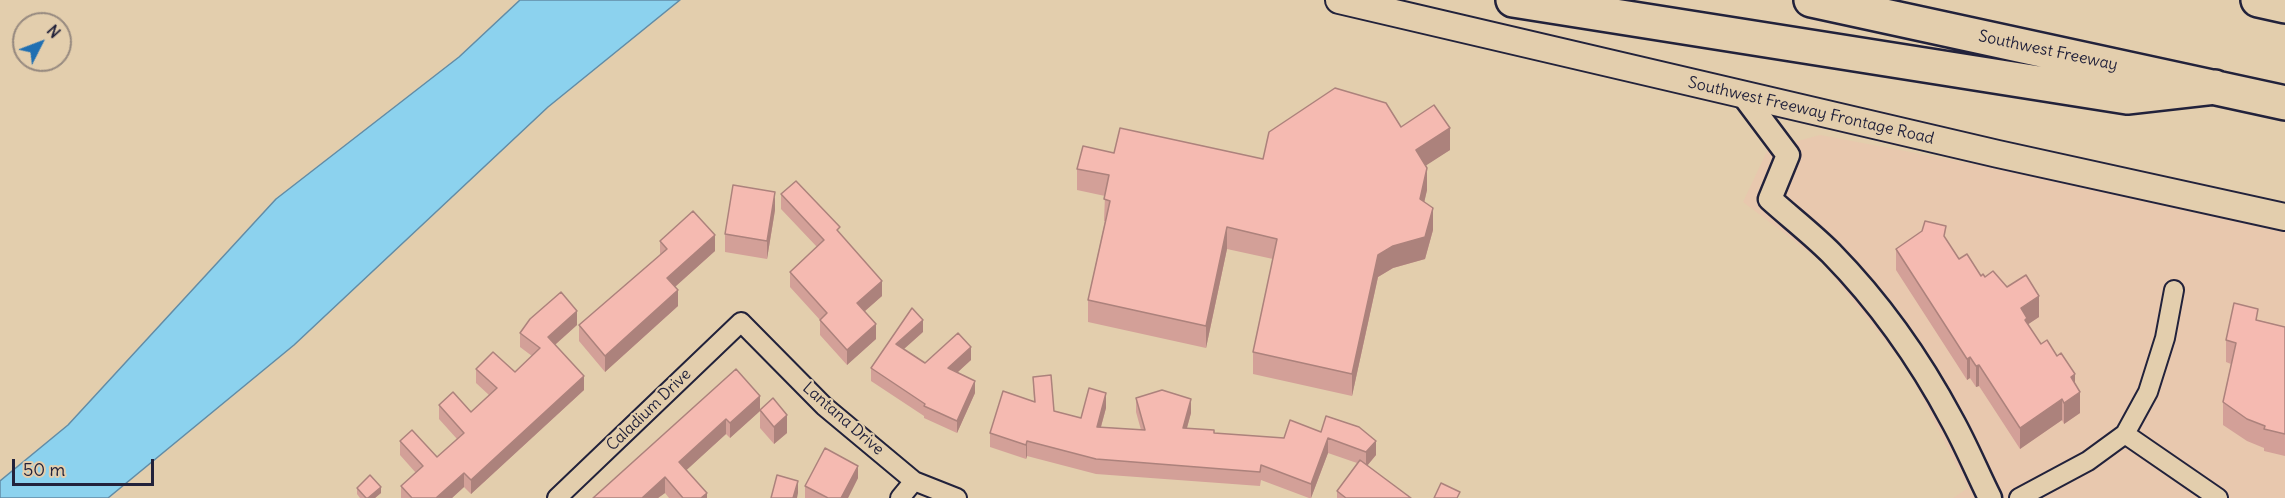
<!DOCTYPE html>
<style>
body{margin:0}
#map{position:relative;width:2285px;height:498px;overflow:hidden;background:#e3cead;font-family:Delius,sans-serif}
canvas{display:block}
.north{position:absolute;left:12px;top:12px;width:60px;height:60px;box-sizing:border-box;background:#e3cead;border:2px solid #96897f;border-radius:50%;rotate:48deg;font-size:16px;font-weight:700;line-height:24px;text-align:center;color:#22223b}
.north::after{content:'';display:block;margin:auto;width:21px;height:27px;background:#1f6fb2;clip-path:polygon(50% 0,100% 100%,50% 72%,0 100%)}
.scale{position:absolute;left:12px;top:459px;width:142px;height:27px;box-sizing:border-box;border:3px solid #22223b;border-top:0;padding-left:8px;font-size:18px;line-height:21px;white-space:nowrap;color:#22223b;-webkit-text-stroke:4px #e3cead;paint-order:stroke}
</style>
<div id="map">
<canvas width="2285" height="498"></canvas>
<div class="north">N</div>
<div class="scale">50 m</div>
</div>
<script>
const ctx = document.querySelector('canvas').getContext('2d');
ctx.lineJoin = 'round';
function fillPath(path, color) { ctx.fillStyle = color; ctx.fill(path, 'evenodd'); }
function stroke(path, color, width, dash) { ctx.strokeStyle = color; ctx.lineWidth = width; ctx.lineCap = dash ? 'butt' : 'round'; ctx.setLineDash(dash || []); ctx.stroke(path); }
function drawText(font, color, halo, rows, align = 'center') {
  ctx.font = font + ' Delius,sans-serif'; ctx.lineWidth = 4.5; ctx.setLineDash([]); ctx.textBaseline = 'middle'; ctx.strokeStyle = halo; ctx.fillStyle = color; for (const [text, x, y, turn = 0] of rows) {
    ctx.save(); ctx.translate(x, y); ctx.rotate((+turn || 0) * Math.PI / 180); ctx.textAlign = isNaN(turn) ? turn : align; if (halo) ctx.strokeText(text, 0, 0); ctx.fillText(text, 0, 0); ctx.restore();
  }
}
fillPath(new Path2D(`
 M1820 135 2240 214 2285 230V498H1953L1968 488 1908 369 1822 262 1743 202 1768 149Z`), '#e8c8ae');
const water = new Path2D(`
 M520 0H680L548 107 294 345 108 498H0V481L68 425 276 199 459 57Z`);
fillPath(water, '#8cd2ee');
stroke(water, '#628ca6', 1.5);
const minor = new Path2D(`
 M2125 434 2218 498
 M557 498 741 322 824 406 914 481 957 498
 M900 498 914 481
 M2019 498 2088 461 2125 434 2148 392 2165 338 2174 290`);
const tertiary = new Path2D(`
 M1743 95 1788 155 1770 199C1790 217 1812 234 1831 253 1879 302 1920 360 1952 420 1966 445 1977 472 1990 498`);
const secondary = new Path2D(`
 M1339 0 1998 154 2285 217`);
const motorway = new Path2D(`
 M1513 0 2127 97 2215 87
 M1811 0 2285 103
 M2258 0 2285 6`);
stroke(minor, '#22223b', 22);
stroke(tertiary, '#22223b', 27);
stroke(secondary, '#22223b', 30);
stroke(motorway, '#22223b', 38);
stroke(minor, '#e3cead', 18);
stroke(tertiary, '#e3cead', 22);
stroke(secondary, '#e3cead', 26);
stroke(motorway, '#e3cead', 33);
fillPath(new Path2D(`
 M1401 127 1450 150 1425 165 1427 190 1424 202 1433 230 1425 259 1393 268 1378 277 1352 396 1253 374V352L1273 259 1227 249 1206 348 1088 322V300L1105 221H1104L1105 196 1077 190V169L1114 153 1263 159Z
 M781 194 840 234 882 296 865 311 876 339 847 365 820 335V320L790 287V272L817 247 781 209Z
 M775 210 767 259 725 252V234Z
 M1946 239 1959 259 1981 276 1985 277 2007 287 2039 317 2028 324 2041 344 2075 383 2080 413 2064 424 2062 420 2020 449 1979 386 1976 387 1970 378 1967 380 1896 270V249Z
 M660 241 715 251 675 287 678 306 605 372 579 341V325L660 255Z
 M2258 320 2285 327V456L2264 451V448L2247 441 2223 425V402L2231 364 2226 362V340Z
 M577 325 555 345 584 390 471 494 464 487 452 498H401V486L416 473 400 455V441L437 457 457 439 439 419V405L471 412 489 395 476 383V369L515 372 532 356 520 347V333Z
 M923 332 904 349 925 363 971 360 957 373 975 393 957 433 924 418V416L871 381V368Z
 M736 369 760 410 787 433 774 444 760 428V411L730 438 726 434 686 470 707 498H669L665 493 658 498H593Z
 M1033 377 1054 411 1081 418 1106 408 1101 427 1141 430 1136 412V398L1191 413 1187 428 1214 433 1284 438 1290 420 1376 455 1367 466 1411 498H1337V491L1357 463 1328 453 1311 498H1309L1261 480 1260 486 1096 474 1027 456 1026 459 990 447V433L1034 401Z
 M858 478 848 498H805V486Z
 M357 488 381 493 375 498H360L357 494Z`), '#d3a098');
fillPath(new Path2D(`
 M1450 128V150L1416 172V150Z
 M1427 168V190L1420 221V199Z
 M775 192V210L767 259V241Z
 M1433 208V230L1425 259 1393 268 1378 277 1352 396V374L1378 255Z
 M1227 227V249L1206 348V326Z
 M715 235V251L667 294V278Z
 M882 281V296L857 318V303Z
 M678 290V306L605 372V356Z
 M2039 296V317L2027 325 2021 308Z
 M577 311V325L548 351V337Z
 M923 320V332L896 356V344Z
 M876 324V339L847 365V350Z
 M971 347V360L948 381V368Z
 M1970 357V378L1967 380V359Z
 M1979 365V386L1976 387V366Z
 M2075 374V395L2071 377Z
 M584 376V390L471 494V480Z
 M975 381V393L957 433V421Z
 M2080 392V413L2064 424V403Z
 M1106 393V408L1097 441V427Z
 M760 396V411L730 438V423Z
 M1191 399V413L1183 442V428Z
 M2062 399V420L2020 449V428Z
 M787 415V433L774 444V427Z
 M726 419V434L679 477V462Z
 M1328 438V453L1311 498V484Z
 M1027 441V456L1026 459V445Z
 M1376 441V455L1366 467V452Z
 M858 466V478L848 498H841Z
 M464 473V487L452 498H436Z
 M665 477V493L658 498H642Z
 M798 481V493L797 498H793Z
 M381 487V493L375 498H368Z
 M707 493V498H701Z`), '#ac827c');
const building = new Path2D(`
 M1335 88 1386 103 1401 127 1434 105 1450 128 1416 150 1427 168 1420 199 1433 208 1425 237 1393 246 1378 255 1352 374 1253 352 1277 239 1227 227 1206 326 1088 300 1110 201 1104 199 1109 175 1077 169 1083 146 1114 153 1120 128 1263 159 1269 132Z
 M796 181 840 227 837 230 882 281 857 303 876 324 847 350 820 320 827 313 790 272 824 240 781 194Z
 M733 185 775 192 767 241 725 234Z
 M693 211 715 235 667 278 678 290 605 356 579 325 667 249 660 241Z
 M1925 221 1946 226 1944 236 1959 259 1967 254 1981 276 1983 274 1985 277 1993 271 2007 287 2026 275 2039 296 2021 308 2027 318 2025 320 2041 344 2047 340 2057 356 2061 353 2075 374 2071 377 2080 392 2064 403 2062 399 2020 428 1979 365 1976 366 1970 357 1967 359 1896 249 1922 231Z
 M561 292 577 311 548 337 584 376 471 480 464 473 436 498H412L401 486 423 466 400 441 412 430 437 457 464 433 439 405 453 392 471 412 497 388 476 369 493 352 515 372 540 348 520 333 530 319Z
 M2234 303 2258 309 2256 320 2285 327V434L2264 429 2265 426 2247 419 2223 402 2236 343 2226 340Z
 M912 308 923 320 896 344 925 363 958 333 971 347 948 368 975 381 957 421 924 406 925 404 871 368Z
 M736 369 760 396 730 423 726 419 679 462 707 493 701 498H683L665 477 642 498H593Z
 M1051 375 1054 411 1081 418 1089 388 1106 393 1097 427 1145 430 1136 398 1162 390 1191 399 1183 428 1214 430V433L1284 438 1290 420 1321 432 1326 416 1359 427 1376 441 1366 452 1328 438 1311 484 1261 465 1260 472 1096 459 1027 441 1026 445 990 433 1003 391 1035 402 1033 377Z
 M773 398 787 415 774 427 760 410Z
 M825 448 858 466 841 498H828L805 486Z
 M1360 460 1411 498H1346L1337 491Z
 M370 475 381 487 368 498H366L357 488Z
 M777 475 798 481 793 498H771Z
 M1441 483 1460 492 1457 498H1434Z`);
fillPath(building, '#f5bab1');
stroke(building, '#ac827c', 1.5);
drawText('16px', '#22223b', '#e3cead', [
 ["Southwest Freeway",2048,51,12],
 ["Southwest Freeway Frontage Road",1811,111,13],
 ["Caladium Drive",649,410,-44],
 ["Lantana Drive",843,419,41]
]);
</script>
